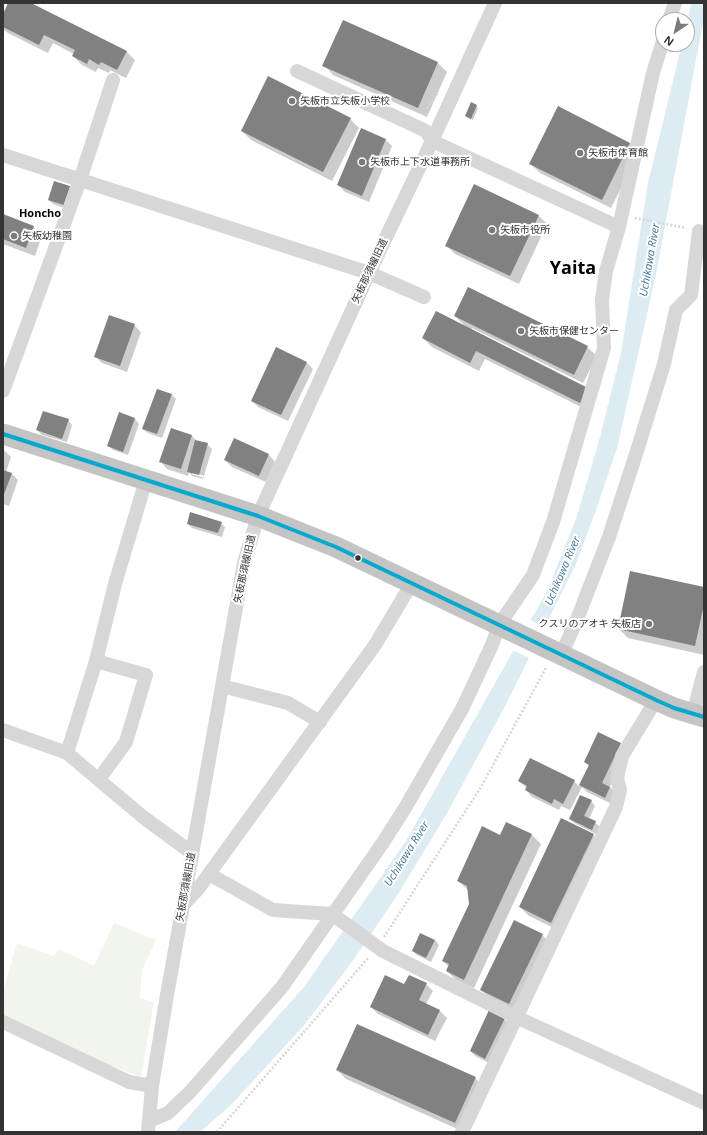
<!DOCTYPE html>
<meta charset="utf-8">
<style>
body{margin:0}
#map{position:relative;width:707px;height:1135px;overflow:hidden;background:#fff;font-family:"Open Sans",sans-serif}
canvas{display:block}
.frame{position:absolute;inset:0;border:4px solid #333;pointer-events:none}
.north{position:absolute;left:655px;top:12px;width:40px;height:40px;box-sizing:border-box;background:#fff;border:1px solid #adadad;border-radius:50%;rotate:215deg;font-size:11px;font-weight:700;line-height:16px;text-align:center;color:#333}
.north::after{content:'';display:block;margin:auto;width:14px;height:18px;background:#7a7a7a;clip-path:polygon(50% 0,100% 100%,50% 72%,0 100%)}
</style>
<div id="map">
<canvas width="707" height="1135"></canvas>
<div class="frame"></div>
<div class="north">N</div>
</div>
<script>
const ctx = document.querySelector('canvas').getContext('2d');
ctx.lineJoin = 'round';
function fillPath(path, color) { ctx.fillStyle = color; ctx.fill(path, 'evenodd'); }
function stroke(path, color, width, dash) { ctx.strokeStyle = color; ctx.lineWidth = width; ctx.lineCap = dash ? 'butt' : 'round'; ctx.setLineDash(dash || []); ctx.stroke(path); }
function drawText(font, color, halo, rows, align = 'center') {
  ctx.font = font + ' "Open Sans","Noto Sans JP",sans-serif'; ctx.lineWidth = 4; ctx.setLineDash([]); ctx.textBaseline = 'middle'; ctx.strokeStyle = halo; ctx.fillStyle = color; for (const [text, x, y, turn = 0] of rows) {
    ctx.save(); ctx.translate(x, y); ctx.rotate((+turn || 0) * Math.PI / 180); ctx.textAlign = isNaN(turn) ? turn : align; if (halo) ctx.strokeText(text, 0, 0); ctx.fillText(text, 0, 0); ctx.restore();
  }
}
fillPath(new Path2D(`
 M114 923 156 940 142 970 140 998 154 1002 141 1077 98 1061 3 1017V991L17 943 54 956 59 949 94 966Z`), '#f1f5ed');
fillPath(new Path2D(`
 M691 3H704V17L656 274 617 448 596 510 576 564 505 706 446 815 398 894 354 959 306 1023 232 1104 200 1132H175L304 987 406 841 547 591 576 519 599 441 621 353 648 183 682 44H687V23Z`), '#ddebf3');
fillPath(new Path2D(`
 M529 619 546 628 531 659 512 650Z`), '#fff');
fillPath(new Path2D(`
 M9 3H29L126 51 135 60 126 78 110 70 109 73 98 68 96 72 82 65 73 56 74 54 53 43 48 53 8 33 4 30 3 33V15Z
 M343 21 438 63 447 72 427 117 333 75 324 65Z
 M476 106 478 108 473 120 468 118 466 116Z
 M350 119 359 128 332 181 251 140 242 131Z
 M385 139 392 146 369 202 345 192 338 185Z
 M630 143 639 152 611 208 540 173 531 164Z
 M69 187 74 191 68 209 53 204 49 200Z
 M538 215 547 224 519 284 455 254 446 245Z
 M3 216 33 227 42 236 35 256 3 244Z
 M455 316 587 347 597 356 583 383 472 328 471 330 587 389 589 411 485 359 479 371 432 347 423 338 467 328Z
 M134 325 141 332 127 372 102 363 95 356Z
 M306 362 313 369 288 421 258 407 252 401Z
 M172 395 176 399 162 438 148 433 143 429Z
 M120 414 135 419 139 424 128 455 113 450 108 446Z
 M68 420 72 425 67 442 42 435 37 430Z
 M172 429 192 436 198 442 207 444 212 449 203 479 192 476 189 472 188 476 167 469 161 462ZM192 472 204 476V478L192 474Z
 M3 449 11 457 6 472 12 474 18 480 9 506 3 504Z
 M269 455 275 462 266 482 232 467 225 460Z
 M221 523 225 527 222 537 192 528 188 524Z
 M704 588V655L628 638 619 629Z
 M620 744 627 751 610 787 617 794 612 804 587 792 582 787 570 810 561 806 559 810 532 797 526 790 527 788 519 781H574L579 786 589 766 585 762Z
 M591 801 595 806 589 819 595 822 600 827 596 834 574 823 570 819Z
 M507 823 532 835 541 844 474 988 456 980 447 971 449 967 443 961 470 904 469 891 458 881 501 836Z
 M593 835 602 844 560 931 529 916 520 907Z
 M542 935 551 944 519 1012 491 999 481 990Z
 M435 940 439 945 431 962 417 955 413 951Z
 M426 984 433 991 426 1004 440 1011 447 1018 435 1041 378 1014 371 1007 405 986Z
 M504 1019 509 1023 489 1063 475 1056 471 1051Z
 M337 1070 475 1078 484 1087 464 1132 346 1079Z`), '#0003');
fillPath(new Path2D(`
 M8 3H31L127 51 117 70 101 62 99 65 89 59 87 64 72 56 75 50 44 35 39 45 3 27V14Z
 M343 20 438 62 418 108 322 66Z
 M268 76 351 118 323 172 241 131Z
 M471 102 477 105 471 119 465 116Z
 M558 106 630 143 602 200 529 164Z
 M361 128 386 139 362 196 337 185Z
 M54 181 70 186 64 205 48 200Z
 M474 184 539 215 510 276 445 246Z
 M3 214 34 226 26 248 3 239Z
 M468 287 588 346 574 375 454 316Z
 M436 311 588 388 580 403 476 351 470 363 422 338Z
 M109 315 135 324 120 366 94 357Z
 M276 347 307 362 281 415 251 401Z
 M157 389 172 394 157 434 142 429Z
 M43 411 69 419 62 439 36 430Z
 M119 412 135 418 123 452 107 446Z
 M171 428 192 435 181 469 159 462Z
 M234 438 269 454 259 476 224 460Z
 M195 440 208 443 199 475 187 472Z
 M3 470 12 473 3 497Z
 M190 512 222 522 218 533 187 524Z
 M630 571 704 587V604L695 646 618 629Z
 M598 732 621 743 602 783 610 787 605 798 579 785 589 765 584 762Z
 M530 758 575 780 563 804 554 799 552 804 525 790 527 786 518 781Z
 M580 795 592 800 584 816 596 821 592 830 569 819Z
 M561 818 594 834 551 923 519 907Z
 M506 822 532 834 464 980 446 971 449 964 442 961 469 904 467 886 457 881 482 826 500 835Z
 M514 920 543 934 509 1004 480 990Z
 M420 933 435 940 426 958 412 951Z
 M385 975 404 984 409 975 427 983 419 1000 440 1010 428 1035 370 1007Z
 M489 1010 505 1018 485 1059 470 1051Z
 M357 1024 476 1077 455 1123 336 1070Z`), '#818181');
stroke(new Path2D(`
 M427 108 438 93H439
 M635 218 686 228
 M384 937 481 787 547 666
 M217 1132 369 957`), '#d6d6d6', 2.5, [2, 2]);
stroke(new Path2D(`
 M669 20 675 3
 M297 71 426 131 432 141 619 227
 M3 155 369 273 424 297
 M3 391 80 180 113 80
 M561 655 576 622 609 537 636 454 664 364 676 310 691 295 699 231
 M96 661 146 675 126 742 99 779
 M222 686 288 703 320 722
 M693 714 704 672
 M3 730 67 753 143 817 192 853
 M67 753 96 661 115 584 146 480
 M209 874 273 910 332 914 383 951 516 1017 704 1103
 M183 905 198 889 375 645 412 583
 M3 1022 129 1082 152 1086
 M149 1121 168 1113 190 1092 282 987 382 844 405 808 462 709 492 645 499 625 533 575 553 522 604 348 602 300 606 271 619 227 653 73 663 41
 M148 1132 152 1086 167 995 244 563 258 516 369 273 432 141 495 3
 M462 1132 616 807 620 790 617 778 622 756 656 700`), '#d7d7d7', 14);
stroke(new Path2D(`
 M3 434 258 516 336 547 656 700 674 708 704 717`), '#c4c4c4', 21);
stroke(new Path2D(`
 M3 434 258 516 336 547 656 700 674 708 704 717`), '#00a9ce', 4);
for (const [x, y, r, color] of [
 [292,101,4,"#7a7a7a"],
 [580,153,4,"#7a7a7a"],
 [362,162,4,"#7a7a7a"],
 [492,230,4,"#7a7a7a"],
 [14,236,4,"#7a7a7a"],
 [521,331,4,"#7a7a7a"],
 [358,558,3.5,"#333"],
 [649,624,4,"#7a7a7a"]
]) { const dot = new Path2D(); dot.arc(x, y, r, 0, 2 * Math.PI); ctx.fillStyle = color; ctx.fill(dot); stroke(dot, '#fff', 1.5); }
drawText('10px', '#333', '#fff', [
 ["矢板市立矢板小学校",300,101],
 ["矢板市体育館",588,153],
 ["矢板市上下水道事務所",370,162],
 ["矢板市役所",500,230],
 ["矢板幼稚園",22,236],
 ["矢板市保健センター",529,331],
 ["クスリのアオキ 矢板店",641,624,"right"]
], 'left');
drawText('10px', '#333', '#fff', [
 ["矢板那須線旧道",370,271,-65],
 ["矢板那須線旧道",245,569,-78],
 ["矢板那須線旧道",186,887,-80]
]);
drawText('bold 11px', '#000', '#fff', [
 ["Honcho",40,214]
]);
drawText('italic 11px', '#3f7597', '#fff', [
 ["Uchikawa River",650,260,-80],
 ["Uchikawa River",563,571,-67],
 ["Uchikawa River",407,854,-58]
]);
drawText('bold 18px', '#000', '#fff', [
 ["Yaita",573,269]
]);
</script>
